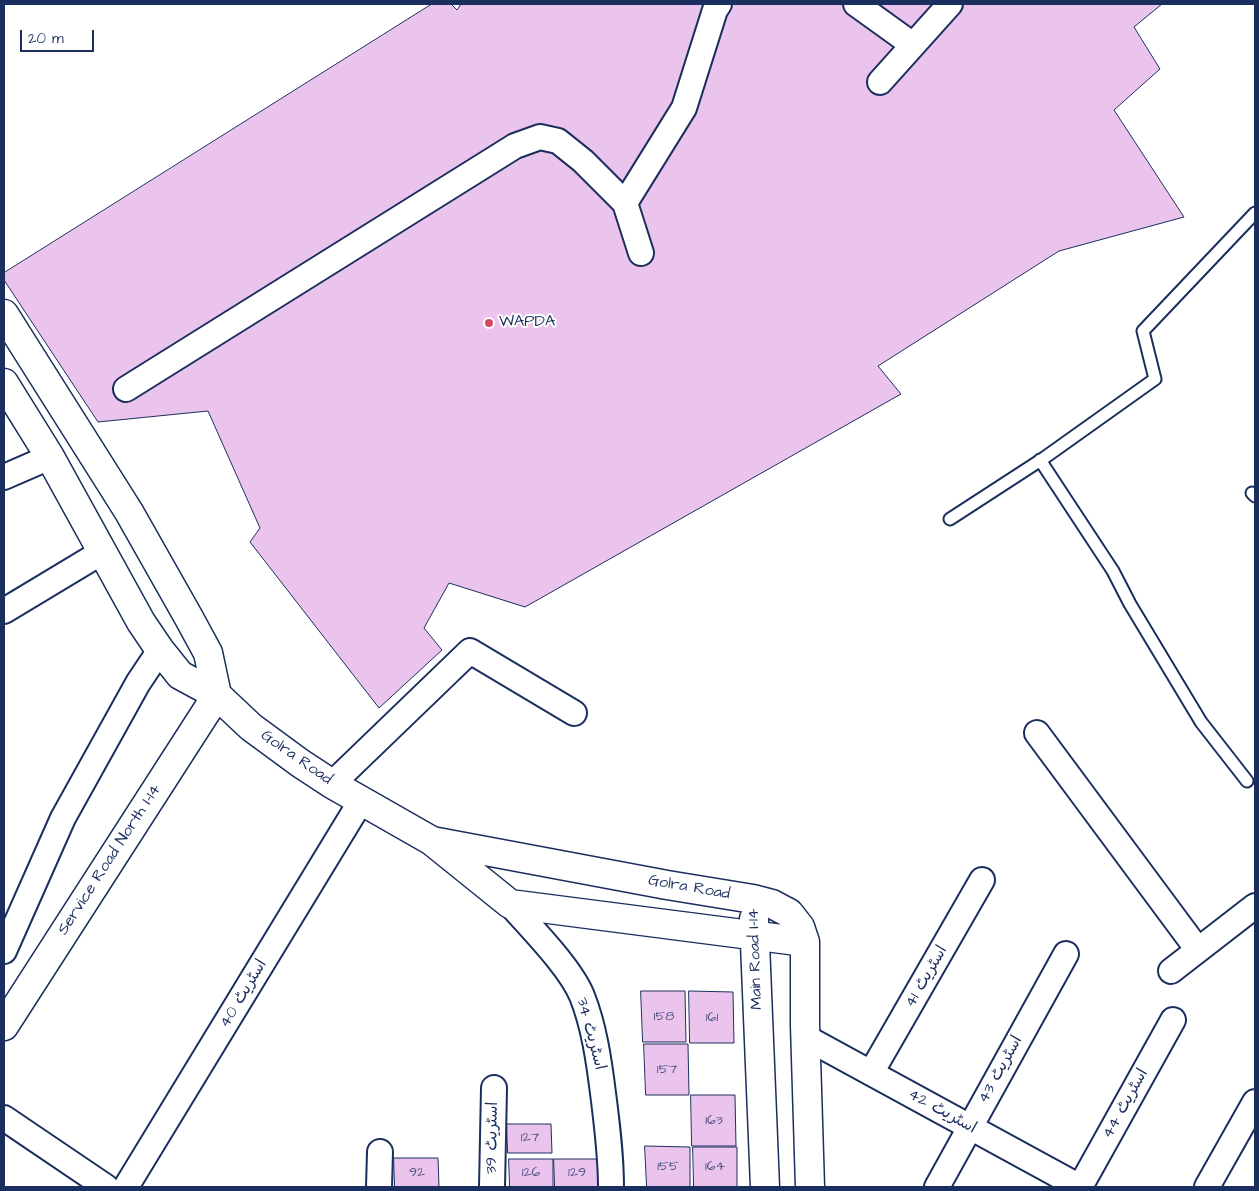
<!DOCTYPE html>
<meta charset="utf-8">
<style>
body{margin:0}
#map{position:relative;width:1259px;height:1191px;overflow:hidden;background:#fff;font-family:"Architects Daughter",sans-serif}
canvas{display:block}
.frame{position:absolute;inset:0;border:5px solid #1b2f5e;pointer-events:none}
.scale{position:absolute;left:20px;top:30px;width:74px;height:22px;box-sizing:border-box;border:2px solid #1b2f5e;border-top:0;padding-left:6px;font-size:15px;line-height:18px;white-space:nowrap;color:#1b2f5e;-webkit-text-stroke:4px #fff;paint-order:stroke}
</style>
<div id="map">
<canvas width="1259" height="1191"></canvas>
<div class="frame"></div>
<div class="scale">20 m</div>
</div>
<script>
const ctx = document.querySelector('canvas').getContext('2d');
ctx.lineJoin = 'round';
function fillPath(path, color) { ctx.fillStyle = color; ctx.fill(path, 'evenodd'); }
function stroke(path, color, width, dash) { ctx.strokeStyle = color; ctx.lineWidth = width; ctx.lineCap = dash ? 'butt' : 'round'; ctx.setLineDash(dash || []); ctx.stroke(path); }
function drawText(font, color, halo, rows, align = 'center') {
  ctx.font = font + ' "Architects Daughter","Playpen Sans Arabic",sans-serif'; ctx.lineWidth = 4; ctx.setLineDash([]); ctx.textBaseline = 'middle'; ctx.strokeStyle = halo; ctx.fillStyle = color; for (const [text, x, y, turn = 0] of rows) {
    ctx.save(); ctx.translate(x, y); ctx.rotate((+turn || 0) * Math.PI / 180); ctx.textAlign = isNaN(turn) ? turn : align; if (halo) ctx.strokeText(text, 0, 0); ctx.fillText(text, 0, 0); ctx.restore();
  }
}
const building = new Path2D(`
 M432 4H451L457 10 461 4H1162L1134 27 1160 69 1114 110 1184 217 1059 251 878 366 901 394 525 607 449 583 424 628 442 650 379 708 250 542 260 528 208 411 98 422 4 280V273Z
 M641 991H685L686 1042H643Z
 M689 991 733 992 734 1043H690Z
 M644 1044H688L689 1095H646Z
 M691 1095H735L736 1146H692Z
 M507 1124H551L552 1153H508Z
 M645 1146 690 1147V1187H647Z
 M693 1147H737V1187H694Z
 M394 1158H438L439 1187H395Z
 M509 1159H553V1187H510Z
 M554 1159H598L599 1187H555Z`);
fillPath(building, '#eac4ed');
stroke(building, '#1b2f5e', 1);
const lane = new Path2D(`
 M1040 460 1113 571 1130 604 1201 722 1247 781
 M1252 493 1255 496
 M950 519 1044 458 1155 379 1143 331 1255 213`);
const street = new Path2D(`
 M856 4 913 45
 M880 82 950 4
 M625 203 684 108 715 10 719 4
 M126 389 515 146 540 137 558 141 583 161 625 203 641 253
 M4 477 50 457
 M4 611 102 552
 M1037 733 1198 950
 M332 784 470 651 574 713
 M510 904C531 928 570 967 582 996 594 1026 599 1061 603 1093 607 1124 611 1155 611 1187
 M4 951 63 818 138 683 160 650
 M1171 971 1255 906
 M805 1037 1080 1187
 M871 1073 982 880
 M4 1118 106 1187
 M126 1187 361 801
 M379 1187 380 1152
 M492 1187 494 1088
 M937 1187 1066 954
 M1080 1187 1173 1020
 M1207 1187 1255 1102`);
const secondary = new Path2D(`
 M4 314 129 512 189 618 208 653 217 695
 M4 383 50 457 141 622 160 650 180 675 217 695 251 727 300 763 332 784 432 841 667 885 753 899 772 904 789 913 800 927 805 942V1025L810 1187
 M433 842 510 904 805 942
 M754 919 765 1187
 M4 1026 217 695`);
stroke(lane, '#1b2f5e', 15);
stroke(street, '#1b2f5e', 28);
stroke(secondary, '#1b2f5e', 31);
stroke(lane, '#fff', 11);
stroke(street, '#fff', 24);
stroke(secondary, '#fff', 28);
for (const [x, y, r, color] of [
 [489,323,5,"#d1495b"]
]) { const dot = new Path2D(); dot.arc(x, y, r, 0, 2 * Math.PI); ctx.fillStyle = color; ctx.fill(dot); stroke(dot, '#fff', 2); }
drawText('14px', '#4f5482', null, [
 ["158",664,1017],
 ["161",712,1018],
 ["157",667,1070],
 ["163",714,1121],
 ["127",530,1138],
 ["155",668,1167],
 ["164",715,1167],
 ["92",417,1173],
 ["126",531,1173],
 ["129",577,1173]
]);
drawText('16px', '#1b2f5e', '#fff', [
 ["WAPDA",499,323]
], 'left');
drawText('16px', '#1b2f5e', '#fff', [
 ["Golra Road",296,758,35],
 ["Service Road North I-14",110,860,-57],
 ["Golra Road",689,888,10],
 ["Main Road I-14",756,959,-92],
 ["اسٹریٹ 41",927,977,-60],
 ["اسٹریٹ 40",244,994,-59],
 ["اسٹریٹ 34",590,1034,75],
 ["اسٹریٹ 43",1001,1070,-61],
 ["اسٹریٹ 44",1126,1104,-61],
 ["اسٹریٹ 42",942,1112,29],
 ["اسٹریٹ 39",493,1138,-89]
]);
</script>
